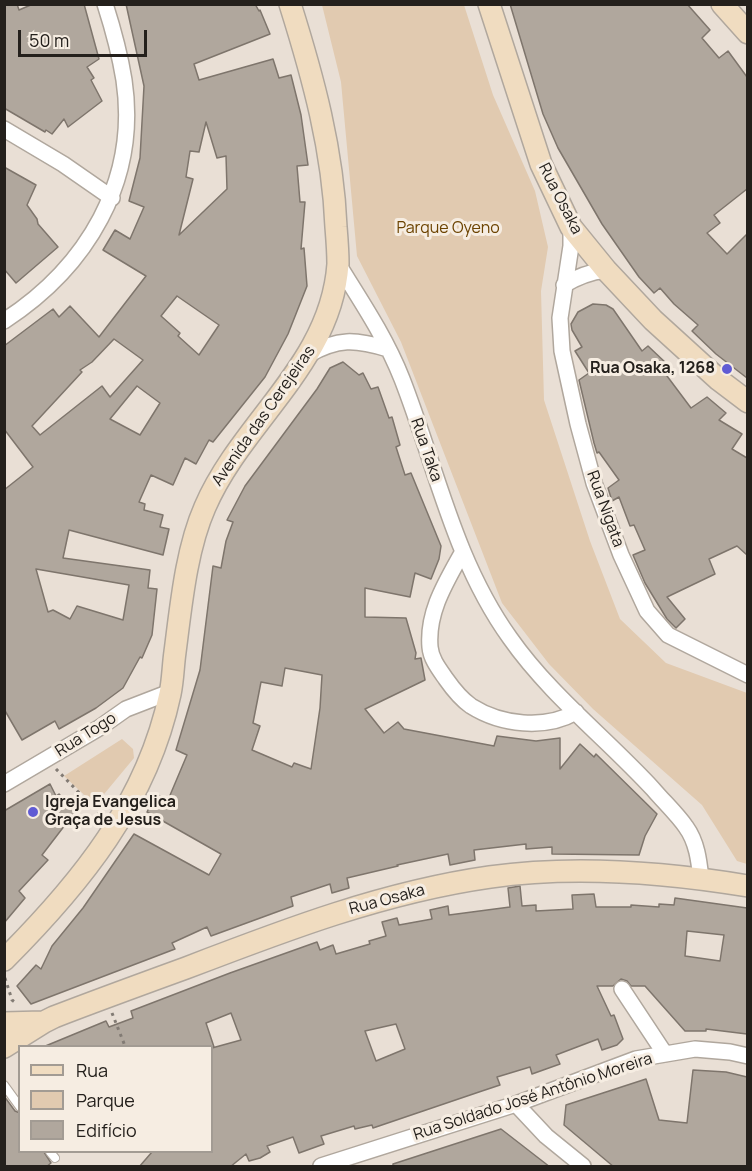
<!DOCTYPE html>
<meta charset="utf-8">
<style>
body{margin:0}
#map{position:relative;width:752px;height:1171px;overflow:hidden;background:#e9dfd5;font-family:Manrope,sans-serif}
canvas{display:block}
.frame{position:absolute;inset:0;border:6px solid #24201c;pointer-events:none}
.legend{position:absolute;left:18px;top:1045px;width:195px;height:108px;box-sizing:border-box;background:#f6ede2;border:2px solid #a29b93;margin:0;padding:8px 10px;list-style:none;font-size:18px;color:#24201c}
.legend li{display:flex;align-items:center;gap:12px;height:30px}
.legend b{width:30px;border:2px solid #a29b93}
.scale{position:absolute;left:18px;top:30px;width:129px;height:27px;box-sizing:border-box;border:3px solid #24201c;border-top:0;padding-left:8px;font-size:18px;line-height:21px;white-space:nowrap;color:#24201c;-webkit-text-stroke:4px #f6ede2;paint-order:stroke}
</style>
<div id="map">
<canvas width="752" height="1171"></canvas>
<div class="frame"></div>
<ul class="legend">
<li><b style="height:8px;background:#f0dcc0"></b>Rua</li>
<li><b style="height:16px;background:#e1cab0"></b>Parque</li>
<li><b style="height:16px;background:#b0a79d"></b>Edifício</li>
</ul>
<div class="scale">50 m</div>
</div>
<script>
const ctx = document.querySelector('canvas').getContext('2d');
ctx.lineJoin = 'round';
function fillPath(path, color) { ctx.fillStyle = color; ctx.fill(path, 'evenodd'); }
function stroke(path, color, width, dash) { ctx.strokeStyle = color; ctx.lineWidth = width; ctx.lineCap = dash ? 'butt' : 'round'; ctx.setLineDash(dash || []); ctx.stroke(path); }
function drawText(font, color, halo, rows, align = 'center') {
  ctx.font = font + ' Manrope,sans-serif'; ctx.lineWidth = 6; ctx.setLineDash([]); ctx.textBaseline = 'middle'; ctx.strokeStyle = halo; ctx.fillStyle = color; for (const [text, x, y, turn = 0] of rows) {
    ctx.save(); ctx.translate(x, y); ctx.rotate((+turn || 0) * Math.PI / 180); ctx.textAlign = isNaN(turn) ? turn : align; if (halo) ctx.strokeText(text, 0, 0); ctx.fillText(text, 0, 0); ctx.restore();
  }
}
fillPath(new Path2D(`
 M322 5H464L493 95 535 191 548 247 541 291 544 400 590 541 620 619 666 663 747 693V864L737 861 702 805 593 709 549 664 502 603 401 342 357 256 341 82Z
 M122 739 133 749 134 758 95 805 64 776Z`), '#e1cab0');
const building = new Path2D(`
 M4 4H17L19 10 33 4H84L99 59 87 67 94 78 91 80 102 101 68 127 64 119 52 134 46 130 45 132 4 108Z
 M126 4H255L259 11 260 10 270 34 194 64 199 80 273 59 279 78 291 75 301 115 308 165 297 166 300 202H305L301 249 304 248 307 286 288 334 265 377 213 442 209 440 196 464 185 458 173 485 151 475 139 502 145 504 144 510 163 515 160 527 169 529 163 555 69 530 63 558 150 570 148 588 157 589 152 635 142 658 140 657 123 688 96 708 59 729 55 721 22 740 4 709V490L33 467 4 429V346L53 309 59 317 70 306 99 337 146 276 103 250 115 230 130 239 144 207 129 201 140 158 144 86ZM206 122 217 158 226 156 227 189 179 235 193 179 186 177 190 151 199 152ZM177 296 219 325 199 355 178 336 180 333 161 316ZM114 339 143 360 110 397 102 386 40 435 32 426 82 372 80 370 92 362ZM137 386 160 403 140 435 110 419ZM36 569 129 585 123 620 77 606 70 619 53 610 48 612Z
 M510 4H687L710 30 702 38 719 58 728 51 747 77V189L714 215 720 223 707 233 727 254 747 234V378L716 354 692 331 698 325 674 304 660 288 654 293 639 277 602 224 558 148 543 114Z
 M4 167 36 185 27 205 37 219 38 224 58 247 16 283 4 269Z
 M593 304 606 305 613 309 642 351 648 346 667 364 661 368 691 408 707 397 726 413 719 420 742 434 732 449 747 458V555L737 546 709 559 715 574 667 597 685 619 676 628 667 619 645 583 633 555 645 550 634 525 630 526 619 497 612 501 608 488 619 480 599 452 597 453 594 443 579 380 589 373 575 351 582 347 572 330 571 324 578 312Z
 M343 362 359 375 363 373 371 389 378 387 389 418 392 417 400 445 396 447 405 475 411 473 441 546 439 559 431 579 415 573 410 597 365 588V617L406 618 416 653 415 659 421 658 425 680 365 709 384 733 398 722 404 729 494 746 497 736 536 741 560 738V769L580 744 594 757 596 754 657 814 645 836 639 855 552 854V847L526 849V844L474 850 475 860 450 865 448 854 397 865 398 866 347 878 349 888 332 893 330 884 291 897 293 906 211 936 207 927 172 943 175 949 31 1004 17 986 36 965 41 969 52 946 83 908 134 834 209 875 221 854 147 812 156 794 168 800 187 755 176 750 200 670 213 566 221 568 226 541 233 522 227 520 245 486 317 389 330 368ZM285 668 322 675 320 708 311 769 294 763 292 767 252 750 260 726 253 723 261 682 282 686Z
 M50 784 56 796 59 794 75 812 42 855 48 860 19 891 25 898 4 923V811Z
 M520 886 522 906 536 905V911L573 909 572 895 594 894 596 907H631V905L659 907V904L674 905 675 898 747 908V1034L706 1029V1031H685L645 986H631L627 981 621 979 613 986H597L611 1016 614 1015 623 1039 617 1045 602 1050 598 1039 556 1055 560 1064 532 1074 530 1067 497 1077 500 1085 479 1092 373 1128 372 1125 355 1129 354 1126 321 1136 324 1144 299 1153 293 1137 267 1146 270 1152 260 1158 249 1161 246 1154 230 1167H139L152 1152H212V1048L241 1040 231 1013 206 1023 214 1047H43L106 1021 109 1027 133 1018 131 1011 230 973 317 942 320 950 333 945 336 954 370 944 369 941 386 936 382 922 397 918 399 925 432 919 430 910 448 906 449 915 510 907 508 888ZM687 931 724 935 720 961 685 956ZM396 1024 405 1049 376 1061 365 1031Z
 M693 1070 726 1072 747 1077V1167H614L564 1125 566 1105 646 1079 659 1120 687 1123Z
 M4 1096 15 1111 20 1113V1152H44L51 1163 46 1167H4Z
 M501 1129 550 1167H393V1164Z`);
fillPath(building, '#b0a79d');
stroke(building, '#7e756c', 1.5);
const lane = new Path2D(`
 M4 1085 20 1107
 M50 1152 55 1158`);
const street = new Path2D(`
 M4 129 63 164 112 198
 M571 227V246L560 318 562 351 578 424 594 483 621 555 647 611 668 635 748 675
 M338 264C361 301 386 338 402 379 436 466 454 560 510 638 550 695 606 738 653 789 664 802 677 814 686 827 697 842 699 861 701 879
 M564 285C578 276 590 272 606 270
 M4 321C87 267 139 181 124 80 120 55 113 29 105 4
 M308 355C338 338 355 339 388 349
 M462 553C446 582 427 612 430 647 431 659 439 669 446 679 453 689 461 699 471 706 501 725 545 730 576 712
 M4 784 99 728 126 709 170 692
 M622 989 665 1054
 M516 1104 546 1136 583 1166
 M321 1166 516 1104 636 1059 695 1049 730 1052 748 1056`);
const secondary = new Path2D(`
 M489 4 541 164 571 227 606 270 653 320 719 380 748 402
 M722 4 748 33
 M4 960C81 883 147 802 170 694 173 680 173 666 175 652 181 606 186 550 205 507 242 421 331 364 338 264 338 252 337 239 336 227 333 150 313 77 290 4
 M4 1023 43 1022
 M4 1047 44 1022 54 1017C98 1000 142 984 186 968 285 930 384 892 490 877 575 865 663 872 748 886`);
stroke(lane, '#b0a79d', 10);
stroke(street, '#b0a79d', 18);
stroke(secondary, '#b0a79d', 24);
stroke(new Path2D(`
 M56 769 100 814
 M5 978 12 1000 16 1003
 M112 1013 125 1046`), '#827b74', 3, [3, 4.5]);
stroke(lane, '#fff', 8);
stroke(street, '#fff', 15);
stroke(secondary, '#f0dcc0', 21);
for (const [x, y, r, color] of [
 [727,369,6,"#605bd4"],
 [33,812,6,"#605bd4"]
]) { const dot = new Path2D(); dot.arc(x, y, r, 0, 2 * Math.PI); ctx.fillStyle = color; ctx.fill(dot); stroke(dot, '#f6ede2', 2); }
drawText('16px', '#24201c', '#f6ede2', [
 ["Rua Osaka",560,199,63],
 ["Avenida das Cerejeiras",264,416,-55],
 ["Rua Taka",426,450,71],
 ["Rua Nigata",605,509,70],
 ["Rua Togo",86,735,-32],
 ["Rua Osaka",387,900,-15],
 ["Rua Soldado José Antônio Moreira",533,1097,-18]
]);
drawText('16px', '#6c4300', '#f6ede2', [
 ["Parque Oyeno",448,229]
]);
drawText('bold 16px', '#24201c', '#f6ede2', [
 ["Rua Osaka, 1268",715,369],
 ["Igreja Evangelica",45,803,"left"],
 ["Graça de Jesus",45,821,"left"]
], 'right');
</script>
